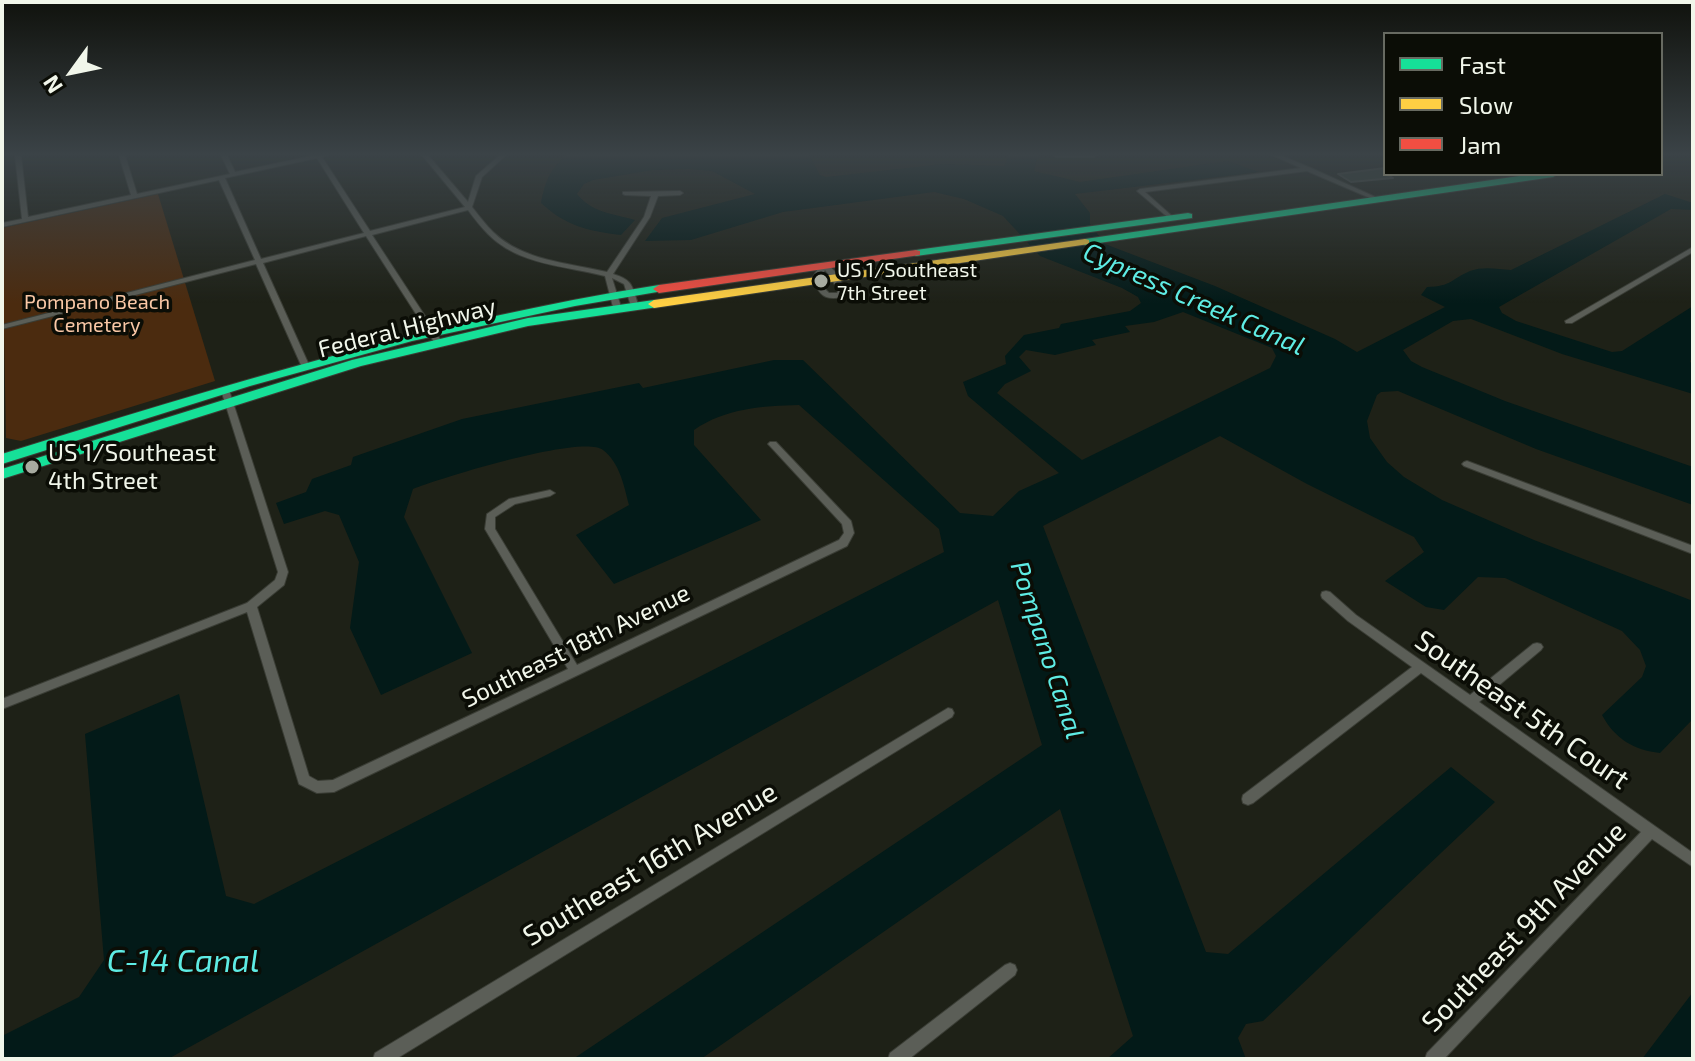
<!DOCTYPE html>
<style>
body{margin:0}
#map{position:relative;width:1695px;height:1061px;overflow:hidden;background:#1e2117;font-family:"Exo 2",sans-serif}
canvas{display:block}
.frame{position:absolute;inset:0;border:4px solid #f1f6ea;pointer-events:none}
.legend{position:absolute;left:1383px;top:32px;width:280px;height:144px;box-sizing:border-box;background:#0b0d06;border:2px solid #676a61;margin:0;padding:10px 14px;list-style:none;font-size:24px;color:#f1f6ea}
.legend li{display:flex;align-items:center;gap:16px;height:40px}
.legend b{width:40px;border:2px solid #676a61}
.north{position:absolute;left:32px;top:32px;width:80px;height:80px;-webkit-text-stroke:6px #0b0d06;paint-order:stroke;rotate:237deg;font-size:22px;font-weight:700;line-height:32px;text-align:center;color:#f1f6ea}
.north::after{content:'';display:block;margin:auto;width:28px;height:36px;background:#f1f6ea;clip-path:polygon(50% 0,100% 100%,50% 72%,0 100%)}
</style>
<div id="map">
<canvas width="1695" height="1061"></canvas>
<div class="frame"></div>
<ul class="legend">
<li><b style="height:10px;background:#16e098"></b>Fast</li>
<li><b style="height:10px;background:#ffcf43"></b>Slow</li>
<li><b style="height:10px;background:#f24e42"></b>Jam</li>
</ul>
<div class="north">N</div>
</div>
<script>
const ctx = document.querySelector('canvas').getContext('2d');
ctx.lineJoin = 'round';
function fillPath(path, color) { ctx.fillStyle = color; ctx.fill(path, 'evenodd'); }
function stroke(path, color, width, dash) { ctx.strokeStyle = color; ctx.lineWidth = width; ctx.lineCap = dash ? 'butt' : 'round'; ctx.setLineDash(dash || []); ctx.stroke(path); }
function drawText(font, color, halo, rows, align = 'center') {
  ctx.font = font + ' "Exo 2",sans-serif'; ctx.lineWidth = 7; ctx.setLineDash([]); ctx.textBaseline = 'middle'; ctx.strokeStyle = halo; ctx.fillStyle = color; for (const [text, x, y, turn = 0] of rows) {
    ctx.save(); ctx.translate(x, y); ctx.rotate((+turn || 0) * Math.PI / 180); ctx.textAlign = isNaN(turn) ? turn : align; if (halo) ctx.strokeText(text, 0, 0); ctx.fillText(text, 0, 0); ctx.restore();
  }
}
fillPath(new Path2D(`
 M158 194 215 381 21 441 6 438 2 228Z`), '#4b2b0f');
fillPath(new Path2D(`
 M567 155H809L820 175 826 177 943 164 1004 166 1009 155H1038L1034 171 1080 182 1227 161 1259 172 1075 194 1090 213V224L1105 244 1215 286 1335 339 1357 352 1445 307 1421 295 1427 287C1453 286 1449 280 1470 271 1483 266 1498 269 1511 270L1665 194 1693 203V210L1671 209 1499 307 1502 313 1516 321 1612 352 1622 351 1693 306V357L1690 361 1693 367V394L1562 354 1471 319 1453 321 1403 350 1411 361 1422 367 1505 401 1693 467V505L1536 449 1398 391 1381 392 1377 395 1367 421 1370 438 1387 462 1404 477 1442 500 1534 540 1693 601V719L1660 753C1634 750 1615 739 1602 715L1642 677 1646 666 1640 650 1622 631 1505 578 1478 577 1444 610 1426 607 1385 581 1424 552 1414 537 1307 484 1220 436 1043 526 1206 952 1228 954 1451 767 1495 802 1263 1021 1246 1024 1238 1038 1246 1059H1107L1133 1036 1060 809 701 1059H573L1042 745 998 600 168 1059H2V1036L79 997 104 960 85 734 179 694 226 896 254 904 944 552 939 529 799 405C762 406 726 408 694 430V445L761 520 614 584 576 535 629 505C624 486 620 463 603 450 582 434 441 478 413 489L404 517 472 653 381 695 350 628 359 562 339 515 325 511 284 524 276 503 306 492 312 479 351 465 353 457 462 419 639 383 643 388 774 360H803L960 513 993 516 1019 491 1059 473 968 396 963 382 1006 364 1005 356 1024 335 1059 328 1061 324 1130 311 1141 303 1138 297 1122 288 1040 256 1003 216 964 199 934 192 783 212 691 240 645 241 662 218 755 194 712 171 689 169 653 170 593 180 584 184 577 194C592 213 612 213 635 220L621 235C588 231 566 226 541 203 545 182 550 168 567 155ZM1183 312 1272 348 1276 356 1270 368 1082 460 997 393 1005 384 1031 371 1019 357 1026 350 1055 355 1096 345 1092 340 1130 332 1125 326 1154 322Z
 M1693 992V1059H1642Z`), '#031a18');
const building = new Path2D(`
 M1385 168V174L1393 178 1351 182 1338 174Z`);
fillPath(building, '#344338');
stroke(building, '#4d524b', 2);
const street = new Path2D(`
 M15 155H21L28 217 131 195 119 155H125L137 194 230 174 221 155H227L235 172 316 155H327L322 157 370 231 465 207 422 155H428L468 202 476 176 500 155H506L482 177 472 207C479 216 486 225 493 232 523 261 569 263 607 272L644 217 651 196 625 195 623 194V192L680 191 683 193 680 195 658 196 650 217 613 274C633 280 632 286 638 304L637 306H631L624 284 612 278 621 307 617 309 613 307 605 276C566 266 518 265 488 234 481 227 474 218 468 210L372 235 442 342 438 344 434 342 366 236 263 263 309 365 305 367 301 365 256 264 2 329V325L255 260 219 180 2 227V223L22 219ZM317 158 364 233 261 259 225 178Z
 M1053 155H1097L1094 157H1056Z
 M1272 155H1280L1311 168 1382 200 1377 201 1307 171 1145 192 1173 217V219L1171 220 1137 191 1140 189 1301 168Z
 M1693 247V252L1572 323H1566L1565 321Z
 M821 263H827L837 274 846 291 842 297C823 301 820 294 812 279ZM825 270 831 277 838 291 837 293H829L825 289 820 279Z
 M225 387 229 390 288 572 284 585 257 607 309 776 318 781 333 780 568 669 485 529 487 514 509 499 550 490 555 493 550 496 515 504 495 517V529L577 665 839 540 844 533 842 524 770 446 768 444 770 442H776L851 521 854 533 847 546 334 792 317 793 299 784 247 612 2 709V699L247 603 275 580 278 572 221 390Z
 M1467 461 1693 546V554L1464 466 1462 464 1464 462Z
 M1326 591 1330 592 1356 615 1470 695 1533 644 1537 643 1541 644 1543 647 1541 650 1479 702 1693 853V867L1652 839 1444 1059H1425L1427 1053 1641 832 1421 673 1253 803 1248 805 1243 803 1242 799 1243 795 1412 667 1348 621 1322 598 1321 595 1322 592Z
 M948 708 952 709 954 713 952 717 396 1059H373L375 1053Z
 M1010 963 1015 965 1017 970 1015 975 909 1059H888L890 1053 1005 965Z`);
const fast = new Path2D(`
 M1533 174H1558L1553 177 1085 245 1080 242 1085 239Z
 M1188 213 1192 214V218L916 256 910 253 916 250Z
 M659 285 665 289 663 291 575 306 412 341 250 386 2 464V454C221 386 431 321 659 285Z
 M654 300 658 301V307L528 326 361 366 2 479V469L352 360 528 318Z`);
const slow = new Path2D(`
 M1085 239 1089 240V244L654 308 648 304 654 300Z`);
const jam = new Path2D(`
 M916 250 920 251V255L659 293 653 289 659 285Z`);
stroke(street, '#3a3d35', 2);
stroke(fast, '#3a3d35', 2);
stroke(slow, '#3a3d35', 2);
stroke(jam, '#3a3d35', 2);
fillPath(street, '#5b5e57');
fillPath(fast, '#16e098');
fillPath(slow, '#ffcf43');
fillPath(jam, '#f24e42');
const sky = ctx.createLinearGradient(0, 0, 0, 303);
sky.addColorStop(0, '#10120d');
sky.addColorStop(0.51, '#3b4347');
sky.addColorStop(1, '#3b434700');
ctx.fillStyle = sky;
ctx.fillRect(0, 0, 1695, 303);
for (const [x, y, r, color] of [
 [821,281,8,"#a7aba0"],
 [32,467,8,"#a7aba0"]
]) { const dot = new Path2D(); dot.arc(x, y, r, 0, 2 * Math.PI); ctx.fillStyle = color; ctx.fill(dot); stroke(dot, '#0b0d06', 3); }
drawText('20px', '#f1f6ea', '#0b0d06', [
 ["US 1/Southeast",837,270],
 ["7th Street",837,293]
], 'left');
drawText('20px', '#fac8a6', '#0b0d06', [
 ["Pompano Beach",97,302],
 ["Cemetery",97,325]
]);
drawText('24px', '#f1f6ea', '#0b0d06', [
 ["Federal Highway",407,328,-14],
 ["Southeast 18th Avenue",576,646,-26]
]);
drawText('24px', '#f1f6ea', '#0b0d06', [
 ["US 1/Southeast",48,453],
 ["4th Street",48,481]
], 'left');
drawText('italic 26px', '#5eece4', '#0b0d06', [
 ["Cypress Creek Canal",1194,299,24],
 ["Pompano Canal",1047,650,72]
]);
drawText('28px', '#f1f6ea', '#0b0d06', [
 ["Southeast 5th Court",1522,710,35],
 ["Southeast 16th Avenue",650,864,-31],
 ["Southeast 9th Avenue",1524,927,-46]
]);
drawText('italic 32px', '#5eece4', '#0b0d06', [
 ["C-14 Canal",183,961]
]);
</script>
